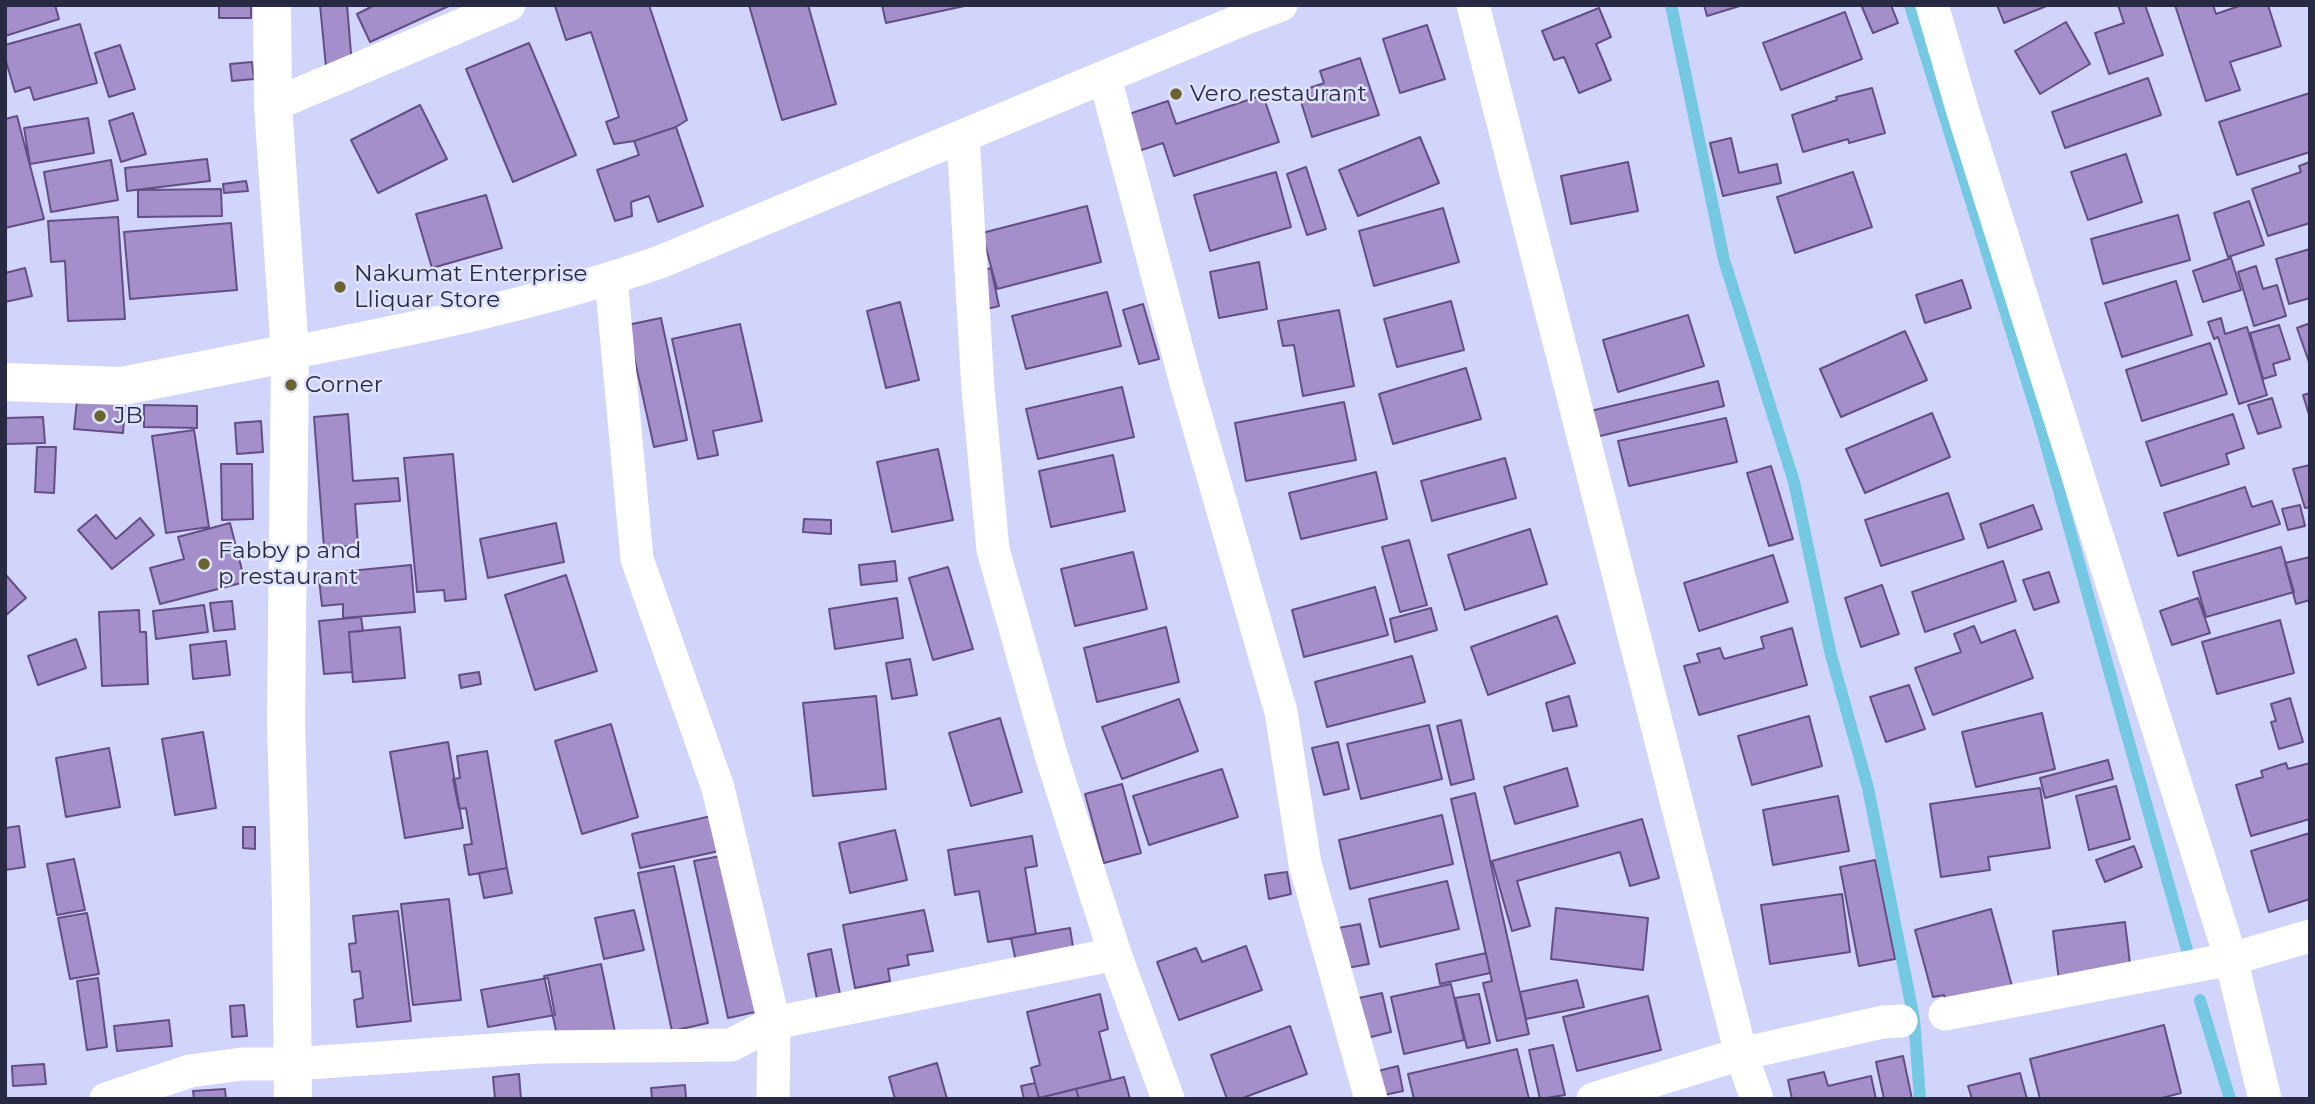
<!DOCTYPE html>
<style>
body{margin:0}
#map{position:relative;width:2315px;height:1104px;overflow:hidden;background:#d1d5fc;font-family:Montserrat,sans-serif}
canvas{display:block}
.frame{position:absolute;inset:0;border:7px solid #282a43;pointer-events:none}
</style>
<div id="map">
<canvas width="2315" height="1104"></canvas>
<div class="frame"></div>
</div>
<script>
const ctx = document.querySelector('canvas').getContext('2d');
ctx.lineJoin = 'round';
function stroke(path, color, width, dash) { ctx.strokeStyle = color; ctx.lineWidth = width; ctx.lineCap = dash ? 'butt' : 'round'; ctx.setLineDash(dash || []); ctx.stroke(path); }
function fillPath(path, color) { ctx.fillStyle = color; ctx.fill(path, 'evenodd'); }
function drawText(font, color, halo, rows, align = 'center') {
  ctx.font = font + ' Montserrat,sans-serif'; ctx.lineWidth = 5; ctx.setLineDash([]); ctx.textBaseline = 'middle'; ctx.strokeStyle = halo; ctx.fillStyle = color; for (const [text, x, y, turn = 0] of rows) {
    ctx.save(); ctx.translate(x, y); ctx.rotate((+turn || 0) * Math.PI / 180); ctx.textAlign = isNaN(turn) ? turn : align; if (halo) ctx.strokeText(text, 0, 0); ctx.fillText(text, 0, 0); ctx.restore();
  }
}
stroke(new Path2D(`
 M1671 5 1724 260 1794 482 1830 651 1868 788 1914 1019 1920 1099
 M1910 5 2040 423 2187 950
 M2200 1000 2230 1099`), '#74c8e2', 12);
const building = new Path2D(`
 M10 5H55L59 19 5 36V7Z
 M219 5H251V18H219Z
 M320 5H347L352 65 326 67Z
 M375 5H451L370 42 357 14Z
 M649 5 687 120 676 127 634 141 614 144 606 122 619 117 591 32 566 40 555 6Z
 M749 5H808L836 104 782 120Z
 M882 5H969L886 23Z
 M1704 5H1743L1707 16Z
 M1866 5H1891L1898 23 1873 33 1862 7Z
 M1997 5H2049L2004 23Z
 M2118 5H2145L2163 55 2109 74 2095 33 2124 23Z
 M2175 5H2213L2216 14 2242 5H2268L2281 46 2230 62 2240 90 2206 101Z
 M1599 8 1611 37 1596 44 1611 80 1579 93 1564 57 1554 60 1542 31Z
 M1845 12 1862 59 1781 90 1763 43Z
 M2066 22 2090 64 2040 94 2015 51Z
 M80 24 97 83 34 100 30 87 15 92 5 58V45Z
 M1427 25 1445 79 1400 93 1383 39Z
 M529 43 576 155 513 182 466 69Z
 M120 45 135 89 109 97 95 53Z
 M1360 58 1379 115 1312 137 1298 92 1324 83 1320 71Z
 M252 62 254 79 232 81 230 64Z
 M2148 78 2161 115 2065 148 2052 112Z
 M1872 88 1885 133 1849 143 1848 139 1803 152 1792 115 1837 100 1836 97Z
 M2310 93V152L2237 175 2219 122Z
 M1263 95 1279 142 1174 176 1163 143 1120 157 1108 121 1168 101 1176 124Z
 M420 105 447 159 378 193 351 140Z
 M133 113 146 154 121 162 109 121Z
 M17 116 44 219 5 228V119Z
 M88 118 94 153 30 164 24 128Z
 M676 127 703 206 658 222 649 196 631 202 632 216 615 221 597 170 639 155 634 141Z
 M1420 137 1439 183 1358 216 1339 170Z
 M1731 138 1739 173 1777 164 1781 183 1723 196 1710 143Z
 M2126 154 2142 202 2088 220 2071 172Z
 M207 159 210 181 127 191 125 168Z
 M111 160 118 200 51 212 44 172Z
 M1628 162 1638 211 1571 224 1561 176Z
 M2310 162V223L2268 236 2252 189 2301 172 2299 166Z
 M1306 167 1326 229 1307 235 1287 174Z
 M1276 172 1291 227 1210 251 1194 195Z
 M1853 172 1872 227 1795 253 1777 197Z
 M246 181 248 191 224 193 223 184Z
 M221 189 222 216 138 217V190Z
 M486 195 502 248 432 268 416 214Z
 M2249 201 2264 245 2228 257 2214 213Z
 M1087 206 1101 262 997 289 982 233Z
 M1443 208 1459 262 1374 286 1359 231Z
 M2178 215 2190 260 2103 284 2091 239Z
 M118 217 125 319 68 321 65 261 51 262 48 221Z
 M231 223 237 290 130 299 124 232Z
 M2310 249V298L2289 304 2276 259Z
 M2231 258 2241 290 2203 302 2193 271Z
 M1259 262 1267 309 1219 318 1210 272Z
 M2256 266 2263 289 2277 285 2286 316 2254 326 2238 272Z
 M25 268 32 296 5 302V273Z
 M991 268 999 306 983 310 974 272Z
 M1962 280 1971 308 1925 323 1916 295Z
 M2176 281 2192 335 2122 357 2105 303Z
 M1107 292 1121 346 1026 369 1012 316Z
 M1451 301 1464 350 1397 367 1384 319Z
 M900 302 919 380 886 388 867 311Z
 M1143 304 1159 359 1139 364 1123 310Z
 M1339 310 1354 386 1303 396 1294 345 1283 346 1278 321Z
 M1688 315 1704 366 1618 392 1603 340Z
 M661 318 687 440 654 447 627 325Z
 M2221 318 2225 334 2247 327 2267 395 2239 404 2218 337 2214 339 2208 322Z
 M2310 323V365L2297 328Z
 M740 324 762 421 713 431 718 455 698 459 672 339Z
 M2279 325 2290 359 2273 364 2276 375 2263 379 2250 333Z
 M1905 331 1927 380 1841 417 1820 369Z
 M2210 343 2227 394 2142 421 2126 370Z
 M1466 368 1481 419 1393 444 1379 394Z
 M1718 381 1724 406 1592 438 1586 412Z
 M1122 387 1134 437 1038 459 1026 409Z
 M2310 393V418L2303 395Z
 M2272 398 2281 427 2258 434 2248 405Z
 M77 400 125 404 123 433 74 429Z
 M1344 402 1356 460 1246 481 1235 423Z
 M144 405 197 406V428L144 427Z
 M1932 413 1950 457 1865 493 1846 449Z
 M348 414 353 481 398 478 400 501 355 504 358 545 324 548 314 417Z
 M2233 414 2244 448 2226 454 2229 464 2161 486 2146 442Z
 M43 417 45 443 6 444 5 418Z
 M1726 418 1737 462 1629 486 1618 441Z
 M261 421 263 452 237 454 235 423Z
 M194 430 209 527 166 533 152 436Z
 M37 447H56L54 493 35 492Z
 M938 449 953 520 892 532 877 462Z
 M453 454 466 599 445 601 444 590 417 592 404 458Z
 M1113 455 1125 511 1051 527 1039 471Z
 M1505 458 1516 498 1432 521 1421 481Z
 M221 464H252L253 519 222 520Z
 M2310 465V507L2305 508 2293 469Z
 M1771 466 1793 539 1769 546 1747 473Z
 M1376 472 1387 519 1301 539 1289 493Z
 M2245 487 2252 507 2272 501 2280 524 2178 556 2164 513Z
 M1948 493 1964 539 1881 566 1865 520Z
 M2033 505 2042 529 1988 548 1980 524Z
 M2300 505 2305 526 2288 530 2282 509Z
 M96 515 116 539 140 518 154 535 112 569 78 530Z
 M804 519 831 520V534L803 532Z
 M230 523 245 582 160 604 150 568 184 559 178 537Z
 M556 523 564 562 488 578 480 539Z
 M1530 529 1547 584 1465 610 1448 555Z
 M1409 540 1427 605 1400 612 1382 547Z
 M2281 547 2294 592 2206 617 2193 572Z
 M1133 552 1147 609 1075 626 1061 569Z
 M1773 555 1788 602 1699 631 1684 583Z
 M2310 557V600L2296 604 2285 563Z
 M895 561 897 581 861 585 859 565Z
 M2003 561 2016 601 1925 632 1912 592Z
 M411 565 415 612 343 618V604L322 606 319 579 340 577 339 572Z
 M948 567 973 649 933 660 909 578Z
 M2049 572 2059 602 2034 610 2023 580Z
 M5 574 26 598 5 616Z
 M566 575 597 671 535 690 505 595Z
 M1882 585 1899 634 1861 647 1845 598Z
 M1375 587 1388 635 1304 657 1292 610Z
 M897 598 903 638 835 649 829 609Z
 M2198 598 2210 633 2172 645 2160 611Z
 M232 601 235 629 214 631 210 603Z
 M204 605 208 632 156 639 153 611Z
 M1431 608 1437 630 1395 642 1390 619Z
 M139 610 140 632H146L148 684 102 686 99 612Z
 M1557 616 1575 663 1488 695 1471 647Z
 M361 617 363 631 349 632 352 672 324 674 319 621Z
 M2280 620 2294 673 2217 694 2202 642Z
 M1974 626 1981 643 2015 630 2033 678 1933 715 1915 668 1961 652 1954 634Z
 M400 627 405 678 353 682 349 632Z
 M1166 627 1179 682 1097 702 1084 648Z
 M1792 628 1807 685 1699 715 1684 666 1700 662 1697 654 1720 648 1724 659 1764 648 1761 637Z
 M76 639 86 668 38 685 28 656Z
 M226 641 230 675 193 679 190 645Z
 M1412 656 1425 702 1327 727 1315 682Z
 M910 659 917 695 892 699 886 663Z
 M479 672 481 684 461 688 459 675Z
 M1909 685 1925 729 1886 742 1870 697Z
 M876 696 886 789 813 796 803 703Z
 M1569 696 1577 726 1553 731 1546 703Z
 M2290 698 2303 742 2279 749 2271 722 2276 721 2271 704Z
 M1179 699 1198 751 1122 779 1102 727Z
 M2042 713 2055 769 1976 787 1962 732Z
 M1809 716 1822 766 1752 785 1738 736Z
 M1000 718 1022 792 971 806 949 733Z
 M1461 720 1474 779 1451 785 1437 726Z
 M611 724 638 817 582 834 555 741Z
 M1429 725 1442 779 1361 799 1347 744Z
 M203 732 216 808 175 815 162 739Z
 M448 742 463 828 405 838 390 752Z
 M1338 742 1349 789 1324 795 1312 748Z
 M109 748 120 807 66 817 56 758Z
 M487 751 507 868 469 875 464 845 472 844 466 808 459 809 453 779 460 778 457 756Z
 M2108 760 2113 779 2045 798 2040 778Z
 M2286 763 2288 769 2310 763V819L2251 836 2236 785 2263 777 2261 771Z
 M1567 768 1578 806 1515 824 1504 787Z
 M1222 769 1238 817 1149 845 1133 796Z
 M1122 784 1141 853 1104 863 1085 794Z
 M2116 786 2130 839 2089 850 2076 796Z
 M2040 788 2050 848 1988 857 1990 870 1941 877 1930 804Z
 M1475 793 1529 1034 1497 1041 1483 983 1492 981 1451 799Z
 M1838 796 1849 851 1773 865 1763 810Z
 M716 815 724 850 640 868 632 834Z
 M1442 815 1453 864 1350 889 1339 840Z
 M1642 819 1659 878 1630 886 1620 852 1517 881 1530 926 1512 931 1492 861Z
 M19 826 25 867 5 870V828Z
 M243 827H255V849L243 848Z
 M895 830 907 880 850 893 839 843Z
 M2310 833V899L2269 912 2251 851Z
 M1032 836 1037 866 1025 868 1036 934 988 942 979 891 955 895 948 850Z
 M2134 846 2142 867 2105 882 2096 860Z
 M726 855 760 1011 728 1018 694 861Z
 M74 859 85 910 57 915 47 864Z
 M1875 860 1895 959 1859 966 1840 867Z
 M674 866 708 1023 672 1031 638 873Z
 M507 868 512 893 484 898 479 873Z
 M1287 872 1291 894 1269 899 1265 875Z
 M1447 881 1459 929 1380 947 1369 899Z
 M1842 894 1850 952 1770 964 1761 905Z
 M449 899 461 1000 413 1005 401 904Z
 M1556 908 1648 918 1643 970 1551 959Z
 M1991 909 2013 990 1945 999 1944 995 1933 997 1915 930Z
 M634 910 644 950 604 959 595 918Z
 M924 910 933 951 907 955 909 965 888 969 890 981 855 988 843 925Z
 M398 911 411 1021 357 1027 354 1000 363 998 360 971 352 972 349 944 356 943 353 916Z
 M87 913 99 974 70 979 58 918Z
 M2125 922 2131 972 2059 981 2053 931Z
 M1360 924 1369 964 1347 968 1338 928Z
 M1070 928 1074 953 1016 962 1011 938Z
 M1246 946 1262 990 1179 1020 1157 962 1196 948 1202 962Z
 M831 949 840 994 817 999 808 954Z
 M1486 953 1490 973 1440 984 1436 964Z
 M601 964 615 1032 559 1044 544 976Z
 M98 978 107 1047 87 1050 77 981Z
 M548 978 555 1015 488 1027 481 990Z
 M1577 980 1584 1007 1526 1019 1520 992Z
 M1451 984 1464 1040 1404 1054 1391 997Z
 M1382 993 1391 1032 1363 1039 1354 999Z
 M1100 994 1108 1029 1099 1032 1111 1080 1039 1098 1031 1068 1040 1065 1027 1012Z
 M1479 994 1490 1043 1467 1048 1455 998Z
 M1648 996 1661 1050 1577 1071 1563 1017Z
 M244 1005 247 1036 232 1037 230 1006Z
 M169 1020 172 1046 117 1051 114 1026Z
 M2164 1025 2181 1093 2158 1099H2040L2030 1059Z
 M1290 1026 1307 1074 1240 1099H1227L1211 1055Z
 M1553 1045 1565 1095 1540 1099 1529 1050Z
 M1517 1049 1529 1099H1414L1408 1074Z
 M1903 1056 1912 1099H1884L1876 1062Z
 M937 1063 947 1099H895L889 1077Z
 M44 1064 46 1084 13 1086 12 1066Z
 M1398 1066 1403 1091 1384 1095 1378 1071Z
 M1824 1072 1828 1086 1871 1076 1876 1099H1792L1788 1080Z
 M2020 1073 2027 1099H1972L1968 1086Z
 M519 1074 521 1099H495L493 1077Z
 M1124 1077 1130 1099H1079L1076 1089Z
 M1035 1083 1039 1098 1076 1089 1079 1099H1024L1021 1086Z
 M685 1085 686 1099H652L651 1088Z
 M225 1089 226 1099H194L193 1091Z`);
fillPath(building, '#a48fcb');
stroke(building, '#634e85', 2);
stroke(new Path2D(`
 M1473 5 1741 1054 1757 1099
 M1932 5 1963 112 2231 959 1945 1014
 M1105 78 1185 379 1281 712 1305 864 1371 1099
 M273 105 509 5
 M963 136 978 389 993 550 1052 758 1115 954 1168 1099
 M611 279 637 559 718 788 774 1023 773 1099
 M290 353C415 328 539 304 660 262L1246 18 1281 5
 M106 1099 190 1071 242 1064H292L539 1047 731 1045 774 1023 1115 954
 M1593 1099 1741 1054 1883 1022 1901 1021
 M2265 1099 2231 959 2310 936`), '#fff', 33);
stroke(new Path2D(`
 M272 5 273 105 290 353 286 721 291 904 293 1099
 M5 382 122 386 290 353`), '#fff', 38);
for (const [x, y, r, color] of [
 [1176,94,7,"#6c6430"],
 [340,287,7,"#6c6430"],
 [291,385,7,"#6c6430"],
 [100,416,7,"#6c6430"],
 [204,564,7,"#6c6430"]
]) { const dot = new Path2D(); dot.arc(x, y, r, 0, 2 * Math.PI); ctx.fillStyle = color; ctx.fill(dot); stroke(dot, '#e0e3fe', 2.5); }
drawText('23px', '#282a43', '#e0e3fe', [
 ["Vero restaurant",1190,94],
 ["Nakumat Enterprise",354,274],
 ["Lliquar Store",354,300],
 ["Corner",305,385],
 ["JB",114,416],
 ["Fabby p and",218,551],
 ["p restaurant",218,577]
], 'left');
</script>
